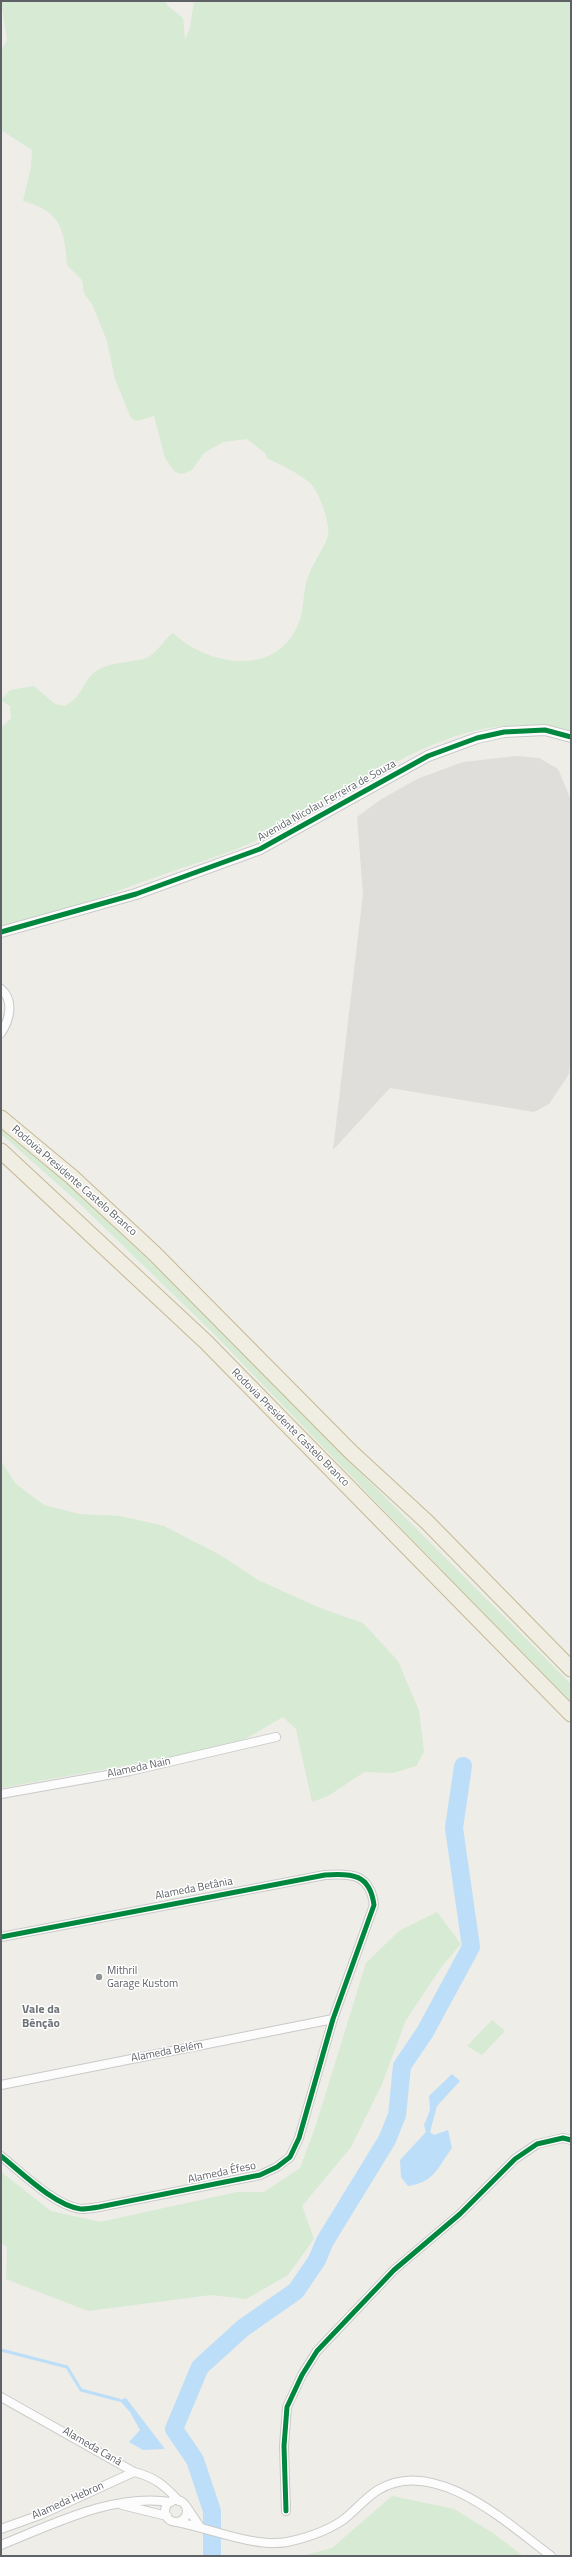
<!DOCTYPE html>
<meta charset="utf-8">
<style>
body{margin:0}
#map{position:relative;width:572px;height:2557px;overflow:hidden;background:#eeede8;font-family:"Titillium Web",sans-serif}
canvas{display:block}
.frame{position:absolute;inset:0;border:2px solid #5e6267;pointer-events:none}
</style>
<div id="map">
<canvas width="572" height="2557"></canvas>
<div class="frame"></div>
</div>
<script>
const ctx = document.querySelector('canvas').getContext('2d');
ctx.lineJoin = 'round';
function fillPath(path, color) { ctx.fillStyle = color; ctx.fill(path, 'evenodd'); }
function stroke(path, color, width, dash) { ctx.strokeStyle = color; ctx.lineWidth = width; ctx.lineCap = dash ? 'butt' : 'round'; ctx.setLineDash(dash || []); ctx.stroke(path); }
function drawText(font, color, halo, rows, align = 'center') {
  ctx.font = font + ' "Titillium Web",sans-serif'; ctx.lineWidth = 3; ctx.setLineDash([]); ctx.textBaseline = 'middle'; ctx.strokeStyle = halo; ctx.fillStyle = color; for (const [text, x, y, turn = 0] of rows) {
    ctx.save(); ctx.translate(x, y); ctx.rotate((+turn || 0) * Math.PI / 180); ctx.textAlign = isNaN(turn) ? turn : align; if (halo) ctx.strokeText(text, 0, 0); ctx.fillText(text, 0, 0); ctx.restore();
  }
}
fillPath(new Path2D(`
 M516 756 539 758 558 769 571 800V1050L569 1074 549 1104 534 1112 390 1088 333 1150 363 894 357 817 380 800 417 779 463 762Z`), '#dfdeda');
fillPath(new Path2D(`
 M1 1H165L168 6 183 18 185 40 190 28 194 1H571V736C464 692 351 797 260 839 228 854 195 863 162 875 109 893 56 917 1 928V728L11 718 10 706 1 700 10 690 34 686 55 704 65 706C83 696 83 681 95 672 108 662 129 663 143 659 156 656 163 640 173 633 207 665 273 678 297 627 305 611 302 593 308 577 313 562 323 551 328 536 331 525 319 491 310 483 298 473 282 465 268 459L265 453 247 439 223 442 204 453 192 470 182 474 175 472 165 458 154 416 136 421 131 418 115 379 107 341 92 304 84 293 82 280 67 265C64 229 61 211 23 201L31 167 32 150 1 130V51L7 40Z
 M1 1125 83 1197 166 1277 571 1684V1704L213 1333 78 1202 1 1134Z
 M1 1461 16 1484 44 1505 79 1514 120 1516 164 1526 222 1556 258 1580 320 1608 363 1623 398 1661 419 1711 424 1752 416 1766 393 1773 364 1772 328 1796 312 1802 296 1729 283 1717 233 1746 1 1788Z
 M437 1912 461 1944 442 1966 406 2020 382 2084 351 2147 302 2206 314 2239 288 2275 246 2299 211 2295 88 2311 6 2279 7 2247 1 2243V2172L51 2211 100 2222 237 2192H264L300 2168 315 2128 366 1963 399 1931Z
 M492 2020 505 2031 482 2055 467 2046Z
 M392 2496 454 2509 493 2533 523 2556H302L332 2548Z`), '#d6ead4');
fillPath(new Path2D(`
 M452 2074 460 2081 437 2106 430 2132 434 2135 448 2130 452 2148C437 2168 435 2182 408 2186L401 2177 400 2160 426 2132 424 2125 430 2110 429 2096Z
 M126 2398 165 2449 143 2450 129 2442 140 2430 130 2412 119 2400Z`), '#bddef8');
stroke(new Path2D(`
 M1 2350 67 2367 81 2390 119 2400`), '#bddef8', 3);
stroke(new Path2D(`
 M212 2556V2511L195 2460 174 2429 200 2367 243 2328 296 2291 317 2260 325 2241 387 2140 397 2115 402 2066 425 2032 471 1947 454 1828 463 1766`), '#bddef8', 18);
const minor = new Path2D(`
 M1 989C15 1001 9 1021 1 1033
 M1 1794 130 1771 276 1737
 M1 1937 325 1875C352 1873 370 1874 374 1905L333 2019 299 2138 290 2157 277 2167 260 2175 99 2207C93 2208 87 2209 81 2209 55 2206 21 2172 1 2156
 M1 2085 333 2019
 M1 2397 134 2472C155 2477 165 2486 179 2501
 M165 2511a11 11 0 1 1 22 0a11 11 0 1 1-22 0Z
 M122 2505 167 2516
 M186 2506 200 2527
 M286 2511 284 2446 287 2407 302 2375 317 2351 394 2270 460 2214 515 2159 537 2144 563 2138 571 2140
 M177 2522C209 2528 255 2548 287 2542 306 2538 327 2531 343 2520 355 2511 365 2498 378 2490 435 2455 508 2524 551 2556
 M1 2529 40 2515 134 2472
 M1 2545C54 2524 113 2493 171 2502`);
const tertiary = new Path2D(`
 M1 932 136 894 260 849 428 756 477 738 504 732 545 730 571 737`);
const motorway = new Path2D(`
 M1 1118 72 1177 154 1253 351 1452 427 1522 571 1669
 M1 1151 206 1342 571 1714`);
stroke(minor, '#cacac9', 10);
stroke(tertiary, '#cacac9', 12);
stroke(motorway, '#c7b994', 17);
stroke(minor, '#fcfcfc', 8);
stroke(tertiary, '#fcfcfc', 10);
stroke(motorway, '#f0ede2', 15);
stroke(new Path2D(`
 M1 932 136 894 260 849 428 756 477 738 504 732 545 730 571 737
 M1 1937 325 1875C352 1873 370 1874 374 1905L333 2019 299 2138 290 2157 277 2167 260 2175 99 2207C93 2208 87 2209 81 2209 55 2206 21 2172 1 2156
 M286 2511 284 2446 287 2407 302 2375 317 2351 394 2270 460 2214 515 2159 537 2144 563 2138 571 2140`), '#00873e', 5);
for (const [x, y, r, color] of [
 [99,1977,4,"#909394"]
]) { const dot = new Path2D(); dot.arc(x, y, r, 0, 2 * Math.PI); ctx.fillStyle = color; ctx.fill(dot); stroke(dot, '#fff', 1.5); }
drawText('11px', '#5e6267', '#fff', [
 ["Avenida Nicolau Ferreira de Souza",327,801,-29],
 ["Rodovia Presidente Castelo Branco",74,1181,41],
 ["Rodovia Presidente Castelo Branco",290,1428,45],
 ["Alameda Nain",139,1768,-12],
 ["Alameda Betânia",194,1889,-11],
 ["Alameda Belém",167,2052,-11],
 ["Alameda Éfeso",222,2173,-12],
 ["Alameda Caná",92,2447,30],
 ["Alameda Hebron",68,2501,-24]
]);
drawText('11px', '#5e6267', '#fff', [
 ["Mithril",107,1971],
 ["Garage Kustom",107,1984]
], 'left');
drawText('bold 12px', '#6f7479', '#fff', [
 ["Vale da",41,2010],
 ["Bênção",41,2024]
]);
</script>
